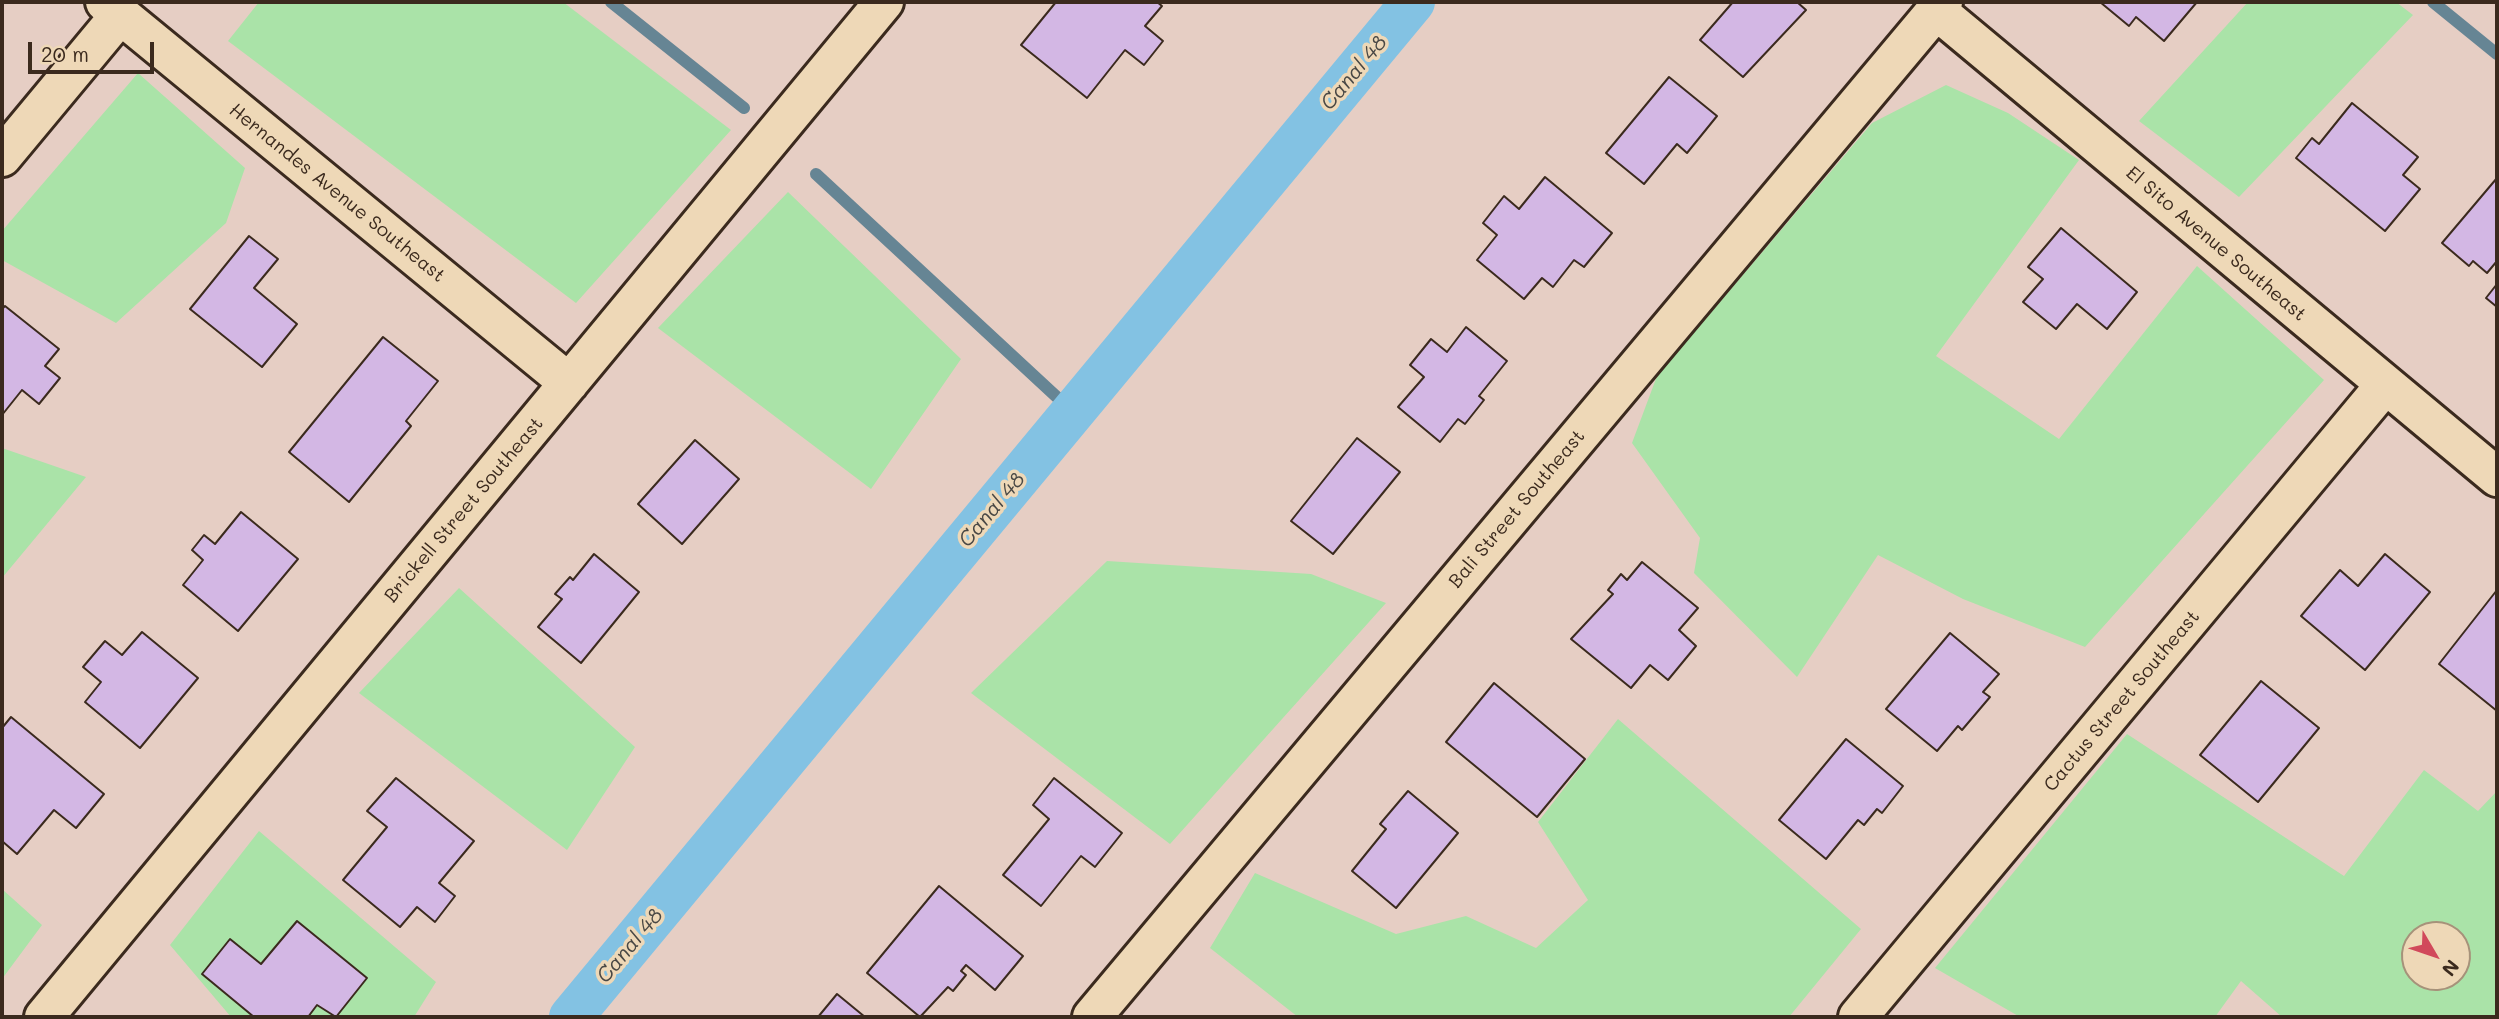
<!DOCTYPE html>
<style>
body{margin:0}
#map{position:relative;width:2499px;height:1019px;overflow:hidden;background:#e6cec4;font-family:Mali,sans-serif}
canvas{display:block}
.frame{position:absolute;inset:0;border:4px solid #3b2a1e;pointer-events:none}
.north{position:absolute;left:2401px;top:921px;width:70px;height:70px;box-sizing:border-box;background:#eed8b7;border:2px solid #a6927a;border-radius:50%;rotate:129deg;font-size:19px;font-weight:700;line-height:28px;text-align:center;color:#3b2a1e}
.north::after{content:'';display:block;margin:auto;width:24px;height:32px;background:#d1495b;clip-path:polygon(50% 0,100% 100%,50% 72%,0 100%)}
.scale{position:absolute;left:28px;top:42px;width:126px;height:32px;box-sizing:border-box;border:4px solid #3b2a1e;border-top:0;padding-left:9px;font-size:21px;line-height:24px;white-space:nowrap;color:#3b2a1e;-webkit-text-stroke:5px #eed8b7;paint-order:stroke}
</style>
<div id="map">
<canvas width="2499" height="1019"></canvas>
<div class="frame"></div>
<div class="north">N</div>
<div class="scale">20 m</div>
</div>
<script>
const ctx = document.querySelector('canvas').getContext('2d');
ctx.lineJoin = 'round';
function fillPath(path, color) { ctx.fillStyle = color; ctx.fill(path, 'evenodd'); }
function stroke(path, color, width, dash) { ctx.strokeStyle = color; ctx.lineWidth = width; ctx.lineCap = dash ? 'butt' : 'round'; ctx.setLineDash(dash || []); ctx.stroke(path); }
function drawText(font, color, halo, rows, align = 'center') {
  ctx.font = font + ' Mali,sans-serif'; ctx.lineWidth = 7; ctx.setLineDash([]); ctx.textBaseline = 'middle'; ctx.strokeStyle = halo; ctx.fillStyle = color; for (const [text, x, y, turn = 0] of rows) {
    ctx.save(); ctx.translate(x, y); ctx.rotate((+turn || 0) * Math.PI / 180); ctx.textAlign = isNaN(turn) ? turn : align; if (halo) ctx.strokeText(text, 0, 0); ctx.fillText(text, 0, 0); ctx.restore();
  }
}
fillPath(new Path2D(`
 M259 2H563L731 130 576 303 228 41Z
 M2248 2H2396L2413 15 2239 197 2139 121Z
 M138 73 245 168 226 223 116 323 2 260V231Z
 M1946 85 2008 113 2079 160 1936 356 2059 439 2197 266 2324 380 2085 647 1963 599 1878 555 1797 677 1694 573 1700 538 1632 443 1657 376 1872 123Z
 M788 192 961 359 871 489 658 328Z
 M2 448 86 477 2 578Z
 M1107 561 1311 574 1386 603 1170 844 971 693Z
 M459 588 635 747 567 850 359 693Z
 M1618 719 1861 929 1789 1017H1298L1210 948 1255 873 1396 934 1466 916 1536 948 1588 900 1538 822Z
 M2127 734 2344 876 2424 770 2478 811 2497 791V1017H2282L2241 981 2215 1017H2020L1935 968ZM2415 935H2457V977H2415Z
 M259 831 436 982 414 1017H231L170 945Z
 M2 889 42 925 2 979Z`), '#aae3a8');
stroke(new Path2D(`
 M611 2 744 108
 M2433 2 2497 54
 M816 174 1073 412`), '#668594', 12);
stroke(new Path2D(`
 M571 1017 1413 2`), '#83c2e3', 44);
const building = new Path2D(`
 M1056 2H1157L1162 6 1145 26 1163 41 1144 65 1125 50 1087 98 1021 45Z
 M1733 2H1797L1806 10 1743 77 1700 40Z
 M2100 2H2197L2164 41 2136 17 2129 26Z
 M1669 77 1717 116 1687 153 1677 144 1644 184 1606 153Z
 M2352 103 2418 157 2403 175 2420 189 2385 231 2296 158 2312 138 2319 144Z
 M1545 177 1612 233 1584 267 1574 260 1553 287 1542 278 1524 299 1477 260 1497 235 1483 223 1504 196 1519 209Z
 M2497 178V261L2487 273 2473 261 2469 266 2442 243Z
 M2061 228 2137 292 2107 329 2077 304 2056 329 2023 302 2043 279 2028 267Z
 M249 236 278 259 254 288 297 324 262 367 190 309Z
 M2497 284V307L2486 298Z
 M5 306 59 349 45 366 60 378 39 404 22 390 2 415V309Z
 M1466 327 1507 361 1479 396 1484 400 1465 424 1458 419 1440 442 1398 407 1424 377 1410 365 1431 339 1447 352Z
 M383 337 438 381 406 421 411 426 349 502 289 452Z
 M1357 438 1400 472 1333 554 1291 521Z
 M695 440 739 479 682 544 638 504Z
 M241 512 298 559 238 631 183 585 203 560 192 550 204 535 215 544Z
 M594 554 639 592 581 663 538 627 562 599 555 594 570 577 573 580Z
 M2385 554 2430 592 2365 670 2301 616 2340 570 2358 586Z
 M1642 562 1698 608 1679 630 1696 646 1668 680 1650 665 1631 688 1571 639 1613 594 1608 590 1621 574 1627 580Z
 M2497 590V711L2439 664Z
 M142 632 198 678 140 748 85 702 101 682 83 667 105 641 122 655Z
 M1950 633 1999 674 1983 692 1990 697 1962 730 1958 726 1937 751 1886 709Z
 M2261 681 2319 728 2258 802 2200 755Z
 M1494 683 1585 759 1537 817 1446 742Z
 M11 717 104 794 76 828 54 810 17 854 2 841V728Z
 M1846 739 1903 786 1882 813 1877 809 1864 825 1858 820 1826 859 1779 820Z
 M396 778 474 841 439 883 455 896 435 922 417 907 400 927 343 880 387 827 367 811Z
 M1054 778 1122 833 1095 867 1081 856 1041 906 1003 875 1049 819 1033 805Z
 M1408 791 1458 833 1396 908 1352 871 1386 829 1380 824Z
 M939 886 1023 956 995 990 966 965 961 971 966 975 953 991 948 987 920 1017 867 973Z
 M297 921 367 978 336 1017 317 1005 308 1017H254L202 974 230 939 261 964Z
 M837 994 865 1017H818Z`);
fillPath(building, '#d3b7e4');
stroke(building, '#3b2a1e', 2);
const minor = new Path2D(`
 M105 2 569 383
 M1936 10 2497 477
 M2 157 120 15
 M44 1017 884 2
 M1092 1017 1943 2
 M1858 1017 2385 385`);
stroke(minor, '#3b2a1e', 44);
stroke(minor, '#eed8b7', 38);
drawText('19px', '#3b2a1e', '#eed8b7', [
 ["Hernandes Avenue Southeast",337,193,39],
 ["El Sito Avenue Southeast",2216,244,40],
 ["Bali Street Southeast",1517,509,-50],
 ["Brickell Street Southeast",464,510,-50],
 ["Cactus Street Southeast",2122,701,-50]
]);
drawText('italic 21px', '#494845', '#eed8b7', [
 ["Canal 48",1354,73,-50],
 ["Canal 48",992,510,-50],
 ["Canal 48",630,946,-50]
]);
</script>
